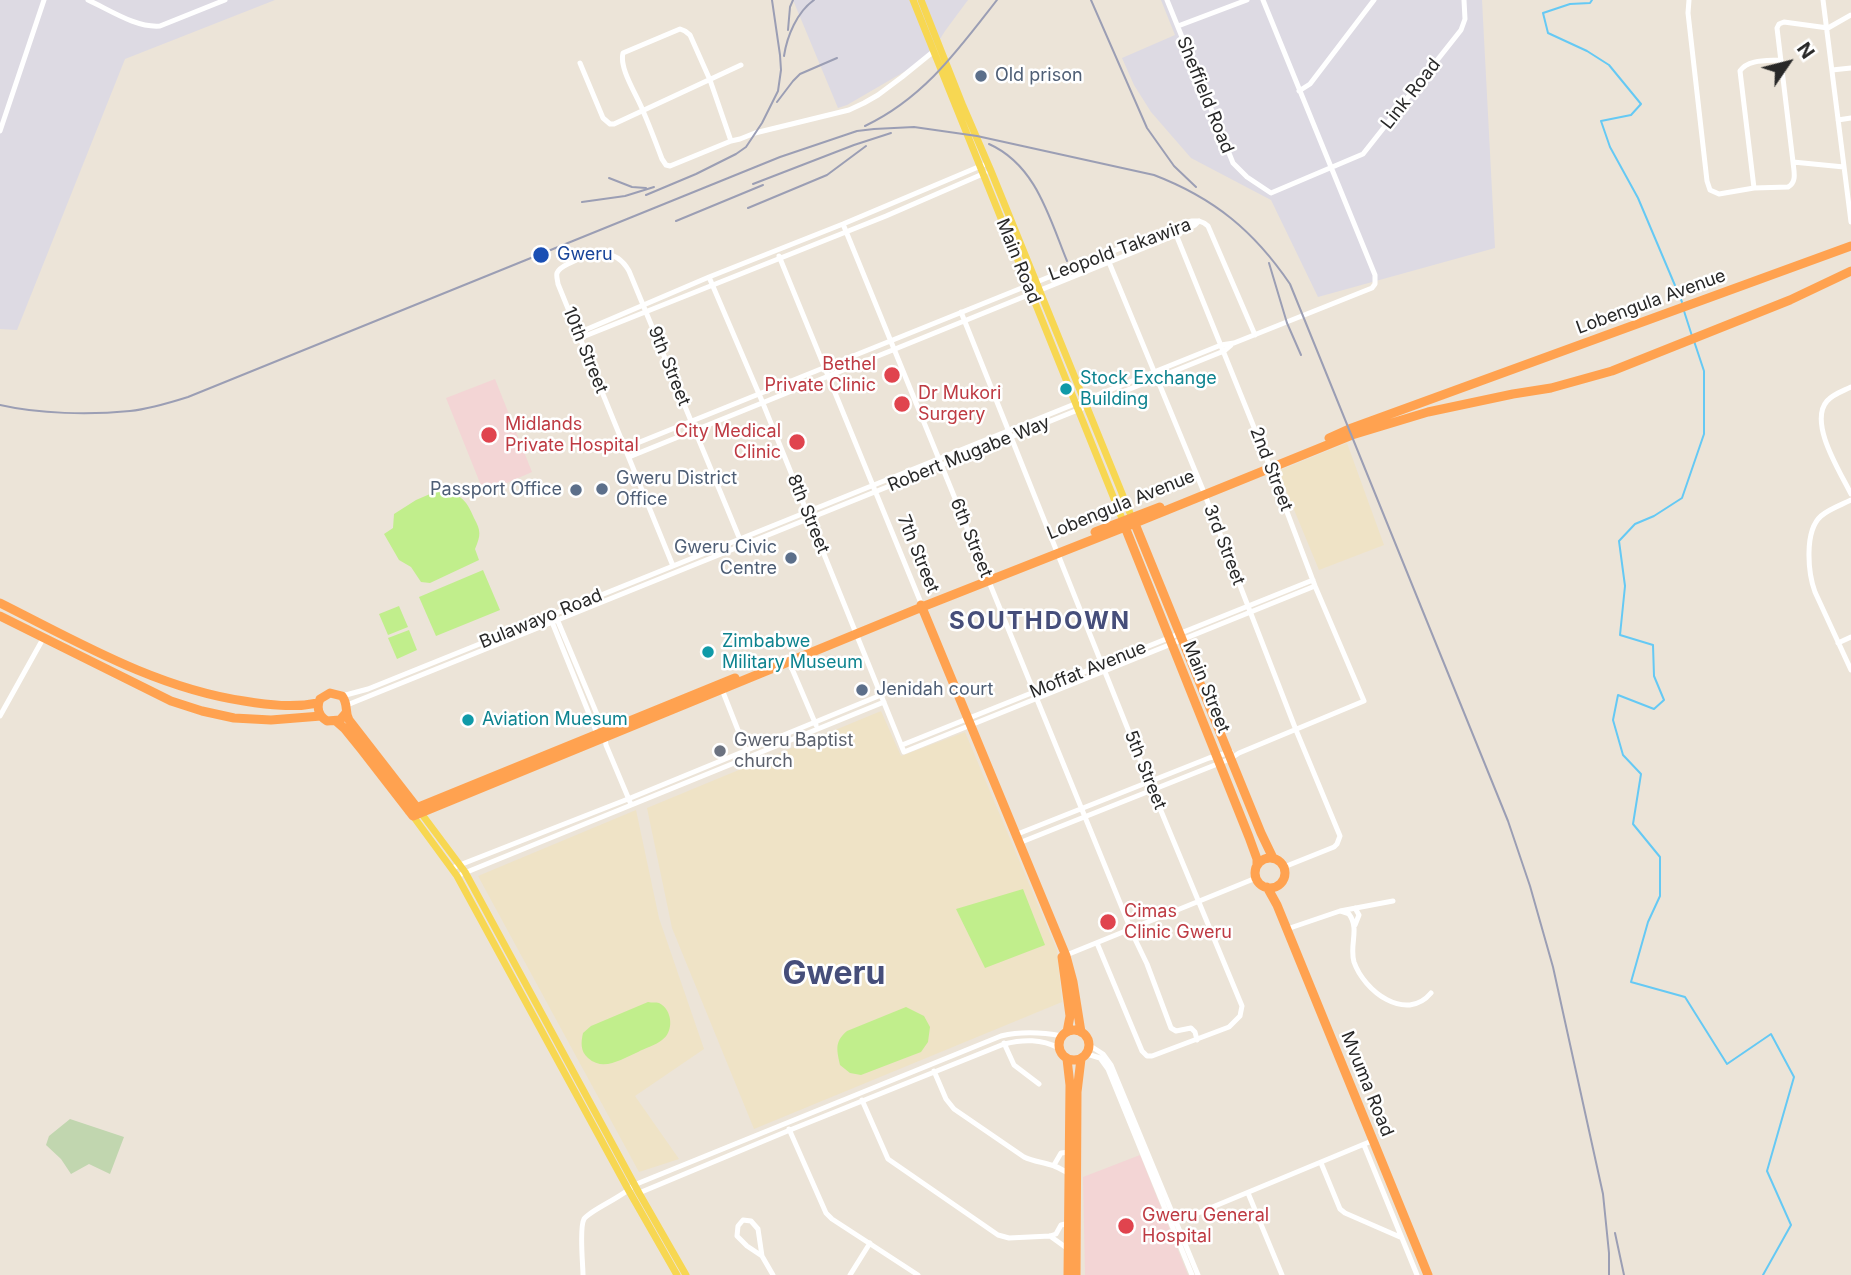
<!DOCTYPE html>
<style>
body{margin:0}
#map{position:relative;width:1851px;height:1275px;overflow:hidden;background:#ece4d8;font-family:Inter,sans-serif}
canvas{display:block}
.north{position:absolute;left:1753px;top:28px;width:70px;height:70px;-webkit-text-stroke:5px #fff;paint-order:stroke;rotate:55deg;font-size:19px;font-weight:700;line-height:28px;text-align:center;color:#282828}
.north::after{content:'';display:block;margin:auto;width:24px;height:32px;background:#282828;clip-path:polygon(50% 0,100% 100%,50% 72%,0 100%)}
</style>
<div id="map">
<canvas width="1851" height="1275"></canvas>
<div class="north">N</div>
</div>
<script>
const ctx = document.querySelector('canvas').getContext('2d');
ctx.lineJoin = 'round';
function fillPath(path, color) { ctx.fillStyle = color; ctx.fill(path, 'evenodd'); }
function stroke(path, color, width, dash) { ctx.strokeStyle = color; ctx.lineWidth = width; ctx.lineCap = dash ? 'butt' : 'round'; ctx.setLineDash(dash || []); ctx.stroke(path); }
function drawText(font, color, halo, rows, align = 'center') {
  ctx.font = font + ' Inter,sans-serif'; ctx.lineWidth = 5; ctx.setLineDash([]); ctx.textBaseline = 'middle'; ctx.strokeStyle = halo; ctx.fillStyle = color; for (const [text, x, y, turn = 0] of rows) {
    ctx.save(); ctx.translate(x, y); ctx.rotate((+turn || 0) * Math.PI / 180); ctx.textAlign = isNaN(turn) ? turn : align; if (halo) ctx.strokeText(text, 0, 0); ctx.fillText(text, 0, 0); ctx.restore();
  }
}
fillPath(new Path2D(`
 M0 0H275L125 59 17 330 0 329Z
 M793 0H968L945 31 928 58 847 105 838 108Z
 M1161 0H1482L1495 248 1318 297 1271 200 1191 158 1151 112 1134 85 1122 58 1175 35Z`), '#dddae3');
fillPath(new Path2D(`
 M1347 443 1384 545 1319 570 1278 471Z
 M881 711 901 756 965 732 1057 950 1062 1002 754 1129 672 928 647 808Z
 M636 810 659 918 704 1049 635 1096 679 1159 639 1172 478 876Z`), '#efe3c6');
fillPath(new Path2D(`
 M495 379 532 472 484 493 446 398Z
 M1140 1155 1188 1275H1085L1083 1177Z`), '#f3d5d5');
fillPath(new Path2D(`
 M70 1119 124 1137 110 1174 89 1164 71 1174 61 1159 46 1145 49 1136Z`), '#c1d6af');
fillPath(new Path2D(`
 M437 491C458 492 466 498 474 518 481 531 481 535 475 549L479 560 430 583 421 582 411 567 399 560 384 534 393 528 394 514 416 500Z
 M483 570 500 610 436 636 419 597Z
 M399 606 408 627 388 635 379 614Z
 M409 630 417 650 397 659 388 638Z
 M1023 889 1045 945 985 968 956 909Z
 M648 1002C652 1003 656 1002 659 1003 673 1010 674 1032 662 1040 656 1045 645 1048 638 1052 621 1059 604 1072 588 1058 580 1051 581 1042 583 1033L591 1026Z
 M906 1007 924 1016 930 1027 928 1042 921 1052 861 1075 850 1073 840 1065C837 1050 834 1042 847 1031Z`), '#c1ee8c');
stroke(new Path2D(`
 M1592 0 1590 3 1570 4 1543 13 1548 33 1587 51 1609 65 1641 104 1631 115 1601 121 1610 147 1638 198 1682 302
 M1684 311 1692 336
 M1694 341 1704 371V434L1682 498 1654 516 1635 524 1619 541 1625 586 1620 635 1653 645 1654 676 1664 700 1654 709 1618 695 1613 720 1623 755 1641 774 1633 824 1660 857V896L1648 922 1631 982 1685 997 1727 1064 1771 1034 1794 1077 1767 1171 1791 1225 1763 1275`), '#65c9f4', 2);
stroke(new Path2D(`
 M88 0C110 10 136 28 160 26L225 0
 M1167 0 1233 163 1247 177 1271 193 1363 154 1461 30 1465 19 1464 0
 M1689 0 1688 13 1707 181 1710 190 1719 194 1754 188 1788 187C1797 182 1794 172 1793 162L1777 28 1779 24 1784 22 1828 28 1851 15
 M1823 0 1851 222
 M1178 26 1247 0
 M580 63 603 118 610 124H614L741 65
 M1832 70 1851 68
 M1299 91 1310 84 1374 0
 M1838 120 1851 118
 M0 131 44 0
 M731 141 710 80 690 35 685 31 680 29 623 53C619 69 637 95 643 111 650 127 656 143 662 159L666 165 670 166 731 141 740 139 755 133 849 110 864 103 878 95 902 77 934 51
 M1793 162 1844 167
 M1754 188 1740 71C1748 59 1767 61 1781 60
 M1199 221 1204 223 1208 226 1255 335
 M843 224 1134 937 1147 964 1171 1028 1176 1031 1191 1028 1195 1032 1197 1040
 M1106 255 1203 490 1296 730 1340 836 1337 844 1334 847 1284 867
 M779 256 921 603
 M709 277 762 401 904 752 1315 586
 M961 312 1149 782 1242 1006 1240 1016 1229 1027 1152 1056H1147L1142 1051 1097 943
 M578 333 709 277 843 224 983 165
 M580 338 886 216 985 173
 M1851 387C1843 391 1833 394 1827 401 1808 423 1841 473 1851 494
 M625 448 1173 227 1192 221H1199
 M629 457 1176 235 1195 225 1199 221
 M1851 500C1841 505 1829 509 1821 516 1804 531 1808 573 1815 592L1851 670
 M673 566 558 284C558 282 556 276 557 273 559 268 566 265 570 263 591 252 615 246 629 271L741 542
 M557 619 604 731 606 745 630 802
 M552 622 598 736
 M1838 643 1851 637
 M787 657 816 725
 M721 687 747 753
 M342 696 368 689 1221 345 1234 343 1372 288 1375 284V275L1263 0
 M347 705 1224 351 1231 345
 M0 716 44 637
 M902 745 1313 580
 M1015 835 1209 758 1231 752
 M1019 843 1230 759 1239 753 1364 701 1315 586 1270 467 1173 227
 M452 868 628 799 881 695
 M462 874 884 702
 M1340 911 1349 914C1360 929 1349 945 1354 962 1364 991 1406 1023 1431 993
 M1355 925 1359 915 1355 908
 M1287 929 1340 911 1393 901
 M1064 956 1256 878
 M1004 1043 1014 1065 1039 1084
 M1089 1045 1103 1054 1111 1065 1198 1275
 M1087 1054 1100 1058 1108 1069 1192 1275
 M934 1071 946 1099 954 1109 1024 1157C1034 1162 1044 1162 1054 1166 1061 1168 1064 1172 1071 1174
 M862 1100 888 1159 998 1235 1009 1238 1050 1236 1056 1234 1061 1225 1070 1223
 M789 1129 826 1213 832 1219 918 1275
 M1364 1145 1417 1275
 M1321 1163 1340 1209 1345 1213 1400 1237
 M1054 1165 1061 1153 1070 1152
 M639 1193 790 1130 1004 1044C1024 1039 1041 1039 1059 1048
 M1248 1193 1282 1275
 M1174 1223 1374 1140
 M1050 1236 1068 1249 1070 1248
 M762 1256 747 1246 737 1236 738 1226 743 1220 751 1221 758 1229 762 1256 773 1275
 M583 1275C583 1264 579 1228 584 1219 590 1210 623 1197 634 1185L1001 1036C1022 1031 1041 1032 1062 1036
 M850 1275 870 1243`), '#fff', 5);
stroke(new Path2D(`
 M913 0 1123 521
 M921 0 963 106 991 171 1132 518
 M421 813 465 872 639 1193 686 1275
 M413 816 457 876 629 1191 677 1275`), '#f7d752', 7);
stroke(new Path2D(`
 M1329 438 1349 429 1851 246
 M1133 519 1261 833 1273 858
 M1123 522 1249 837 1257 859V865
 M1095 532 1160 507
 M0 603C78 642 156 688 244 701 269 705 293 708 318 703
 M921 605 1066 956 1073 982 1081 1032
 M0 616 171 701 202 711 234 718 271 720 321 716
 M346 713 340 720 327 721C319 716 316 708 320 699L330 693 342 696C349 705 344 711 349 720L418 809
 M336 721 344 728 361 749 413 816 922 607 1135 523 1352 435 1428 412 1513 394 1551 388 1612 371 1790 300 1851 271
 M409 811 735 678
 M1255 873a15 15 0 1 1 30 0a15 15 0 1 1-30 0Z
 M1267 887 1277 905 1428 1275
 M1062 957 1070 1016 1067 1032
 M1059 1045a15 15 0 1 1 30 0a15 15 0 1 1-30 0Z
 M1067 1059 1070 1085 1068 1275
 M1076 1275 1077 1092 1081 1059`), '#ffa250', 9);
stroke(new Path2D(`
 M1091 0 1147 128 1174 166 1196 187
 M788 30 790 7 793 0
 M784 56C787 36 797 12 814 0
 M777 102 793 81 800 74 837 58
 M865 126C924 98 958 50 997 0
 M989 144C1036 165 1049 217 1067 261
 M609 178 632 187 646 188
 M753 184 854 145 891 133
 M646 195 696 174 736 154 746 147 762 123 778 91 781 70 780 55 772 0
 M582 202 625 196 654 187
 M748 208 827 175 866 146
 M676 221 763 185
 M1269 263 1287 323 1301 355
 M0 405C39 414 90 415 130 411 150 409 169 403 188 397L780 157 857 131 874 129 914 127 977 136 1154 175C1214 198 1254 231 1290 284L1508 821 1530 886 1553 967 1603 1194 1609 1253V1275
 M1615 1233 1624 1275`), '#9b9eb4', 2);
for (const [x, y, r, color] of [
 [981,76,7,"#5c6f8a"],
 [541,255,9,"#1a4fb4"],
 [892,375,9,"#e0444e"],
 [1066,389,7,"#0f9aa8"],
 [902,404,9,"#e0444e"],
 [489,435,9,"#e0444e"],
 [797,442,9,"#e0444e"],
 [602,489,7,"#5c6f8a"],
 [576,490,7,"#5c6f8a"],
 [791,558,7,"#5c6f8a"],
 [708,652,7,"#0f9aa8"],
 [862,690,7,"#5c6f8a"],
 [468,720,7,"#0f9aa8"],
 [720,751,7,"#6b7280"],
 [1108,922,9,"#e0444e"],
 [1126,1226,9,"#e0444e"]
]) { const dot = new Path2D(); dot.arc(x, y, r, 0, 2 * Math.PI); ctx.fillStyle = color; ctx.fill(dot); stroke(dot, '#fff', 2.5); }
drawText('18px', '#4e5e75', '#fff', [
 ["Old prison",995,76],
 ["Gweru District",616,479],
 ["Office",616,500],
 ["Passport Office",562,490,"right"],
 ["Gweru Civic",777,548,"right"],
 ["Centre",777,569,"right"],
 ["Jenidah court",876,690]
], 'left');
drawText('18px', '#282828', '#fff', [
 ["Link Road",1411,94,-52],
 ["Sheffield Road",1205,95,68],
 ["Leopold Takawira",1120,250,-20],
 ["Main Road",1018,261,68],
 ["Lobengula Avenue",1651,302,-20],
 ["10th Street",585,350,68],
 ["9th Street",669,366,68],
 ["Robert Mugabe Way",969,454,-22],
 ["2nd Street",1271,469,69],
 ["Lobengula Avenue",1121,505,-22],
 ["8th Street",808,514,68],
 ["6th Street",971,538,68],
 ["3rd Street",1224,545,69],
 ["7th Street",918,554,68],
 ["Bulawayo Road",541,619,-22],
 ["Moffat Avenue",1088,670,-22],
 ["Main Street",1206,687,68],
 ["5th Street",1145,770,68],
 ["Mvuma Road",1367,1084,68]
]);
drawText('18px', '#164399', '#fff', [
 ["Gweru",557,255]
], 'left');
drawText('18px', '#be3a42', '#fff', [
 ["Bethel",876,365,"right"],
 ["Private Clinic",876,386,"right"],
 ["Dr Mukori",918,394],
 ["Surgery",918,415],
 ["Midlands",505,425],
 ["Private Hospital",505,446],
 ["City Medical",781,432,"right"],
 ["Clinic",781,453,"right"],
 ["Cimas",1124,912],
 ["Clinic Gweru",1124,933],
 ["Gweru General",1142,1216],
 ["Hospital",1142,1237]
], 'left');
drawText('18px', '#0d838f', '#fff', [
 ["Stock Exchange",1080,379],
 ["Building",1080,400],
 ["Zimbabwe",722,642],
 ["Military Museum",722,663],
 ["Aviation Muesum",482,720]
], 'left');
drawText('18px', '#5b616d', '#fff', [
 ["Gweru Baptist",734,741],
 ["church",734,762]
], 'left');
ctx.letterSpacing = '2px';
drawText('bold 24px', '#464e7a', '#fff', [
 ["SOUTHDOWN",1040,622]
]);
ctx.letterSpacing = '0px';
drawText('bold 32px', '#464e7a', '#fff', [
 ["Gweru",834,974]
]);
</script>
